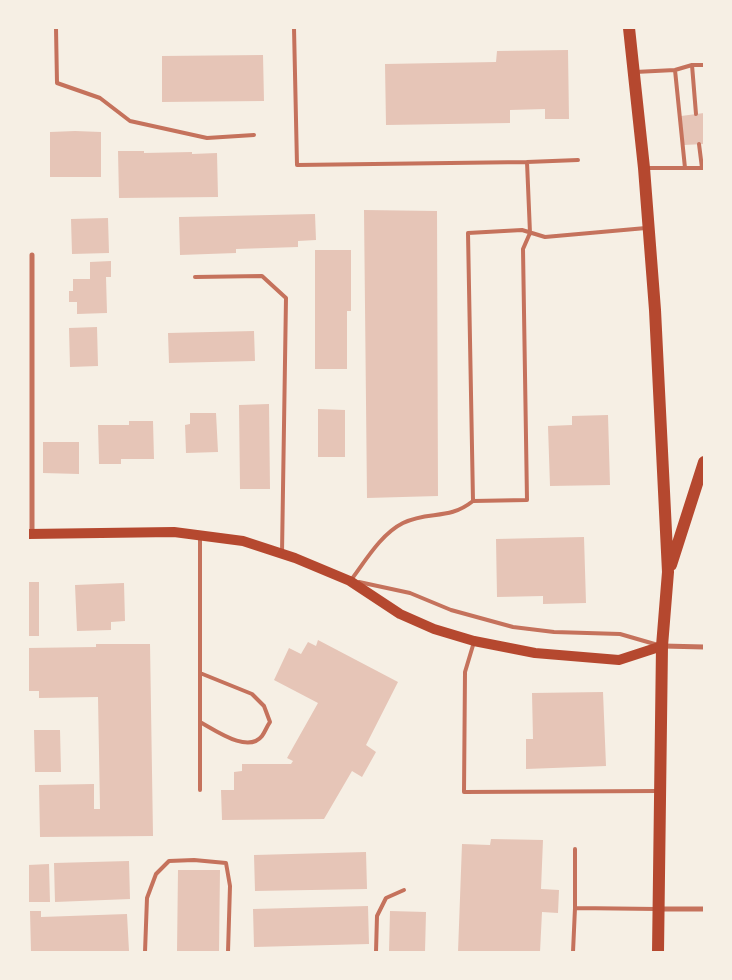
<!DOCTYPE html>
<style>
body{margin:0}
#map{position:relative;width:732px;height:980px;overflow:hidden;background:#f6efe4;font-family:"Exo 2",sans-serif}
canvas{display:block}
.frame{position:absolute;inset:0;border:29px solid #f6efe4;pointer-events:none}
</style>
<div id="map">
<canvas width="732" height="980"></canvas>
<div class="frame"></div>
</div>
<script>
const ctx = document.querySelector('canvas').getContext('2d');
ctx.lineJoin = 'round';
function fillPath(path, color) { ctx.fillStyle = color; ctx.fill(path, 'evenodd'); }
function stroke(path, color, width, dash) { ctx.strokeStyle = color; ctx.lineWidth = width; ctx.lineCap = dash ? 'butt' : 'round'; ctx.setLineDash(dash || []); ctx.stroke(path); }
fillPath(new Path2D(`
 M568 50 569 119H545V109L510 110V123L386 125 385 64 496 62 497 51Z
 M263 55 264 101 162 102V56Z
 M704 113V144L684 145 681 116Z
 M75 131 101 132V177H50V132Z
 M118 151H144V153L192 152V154L217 153 218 197 119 198Z
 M364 210 437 211 438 496 367 498Z
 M315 214 316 240 298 241V247L236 249V253L180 255 179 217Z
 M108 218 109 253 72 254 71 219Z
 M315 250H351V311H347V369H315Z
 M111 261V277H106L107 313 77 314V302H69V291H73V279H90V262Z
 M97 327 98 366 70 367 69 328Z
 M254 331 255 361 169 363 168 333Z
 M269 404 270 489H240L239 405Z
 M318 409 345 410V457H318Z
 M190 413H216L218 452 186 453 185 425 190 424Z
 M608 415 610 485 550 486 548 426 572 425V416Z
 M129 421H153L154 459H121V464H99L98 425H129Z
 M43 442H79V474L43 473Z
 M584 537 586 603 543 604V596L497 597 496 539Z
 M28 582H39V636H28Z
 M124 583 125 621 111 622V630L77 631 75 585Z
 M318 640 398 682 366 745 376 752 362 777 352 771 324 819 222 820 221 790H234V772L242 771V764H291L293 761 287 758 318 703 274 680 289 648 301 654 308 642 316 646Z
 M96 644H150L153 836 40 837 39 785 94 784V809H100L98 697 39 698V691H28V648L96 647Z
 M603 692 606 766 526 769V739H533L532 693Z
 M34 730H60L61 772H35Z
 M491 839 543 840 541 889 559 890 558 913 542 912 540 952H458L462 844 490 845Z
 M366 852 367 889 255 891 254 855Z
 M129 861 130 899 55 902 54 863Z
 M49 864 50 902H28V865Z
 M178 870H220L219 952H177Z
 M368 906 369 944 254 947 253 909Z
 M30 911H41V917L127 914 129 951 31 952Z
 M390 911 426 912 425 952H389Z`), '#e6c5b7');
stroke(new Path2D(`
 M56 28 57 83 100 98 130 121 207 138 254 135
 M294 28 297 165 527 162 530 233 523 249 527 500 473 501C448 521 429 510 403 523 381 534 366 560 351 580
 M692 65 696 114
 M675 70 685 168
 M635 72 675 70 692 65H704
 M699 144 702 168
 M527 162 578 160
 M647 168H704
 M195 277 262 276 286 298 282 553
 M473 501 468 233 522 230 545 237 646 228
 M200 537V790
 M359 582 410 593 451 610 513 627 554 632 620 634 658 645
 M474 642 465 672 464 792 658 791
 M200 673 252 694 264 706 270 722C267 726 265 732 262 736 248 754 215 730 200 722
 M575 908V849
 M145 952 147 898 156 874 169 861 194 860 226 863 230 886 228 952
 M376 952 377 916 386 898 404 890
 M573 952 575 908 657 909`), '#c5725c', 4);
stroke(new Path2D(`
 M32 255V534
 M663 646 704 647
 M659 909H704`), '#c5725c', 5);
stroke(new Path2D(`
 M28 534 174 532 243 541 295 558 350 581 400 614 434 629 474 641 535 653 619 660 662 646`), '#b5482f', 10);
stroke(new Path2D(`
 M629 28 644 168 655 310 668 572 662 646 658 952
 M671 565 704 462`), '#b5482f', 12);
</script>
